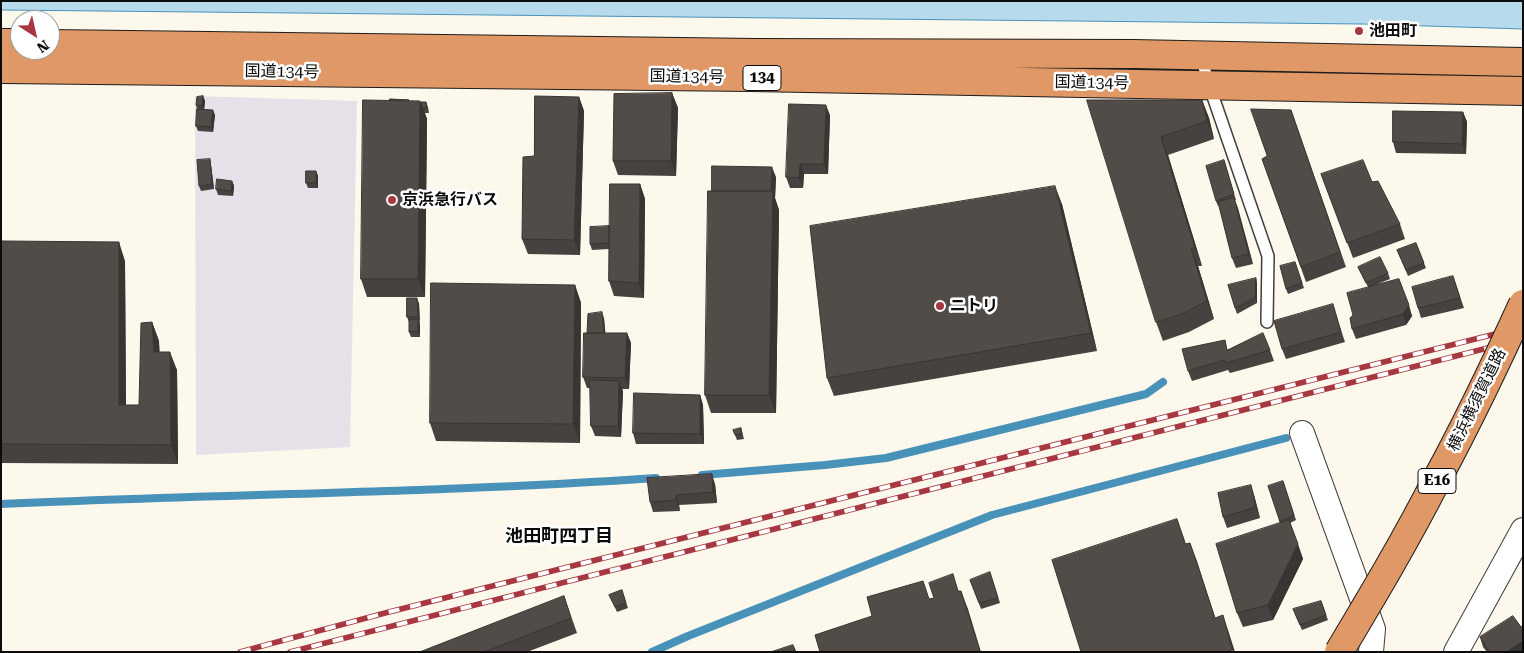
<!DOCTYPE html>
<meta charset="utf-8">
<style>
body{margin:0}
#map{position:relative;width:1524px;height:653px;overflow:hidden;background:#fcf8eb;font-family:"Roboto Serif",serif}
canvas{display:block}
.frame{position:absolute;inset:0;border:2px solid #0b0b0b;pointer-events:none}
.north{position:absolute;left:10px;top:10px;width:50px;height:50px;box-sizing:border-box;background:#fff;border:1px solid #9d9d9d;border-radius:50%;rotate:145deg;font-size:14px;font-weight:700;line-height:20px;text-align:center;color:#0b0b0b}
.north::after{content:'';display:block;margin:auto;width:18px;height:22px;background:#a73741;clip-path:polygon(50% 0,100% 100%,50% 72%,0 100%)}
</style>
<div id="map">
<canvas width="1524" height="653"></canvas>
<div class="frame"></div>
<div class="north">N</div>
</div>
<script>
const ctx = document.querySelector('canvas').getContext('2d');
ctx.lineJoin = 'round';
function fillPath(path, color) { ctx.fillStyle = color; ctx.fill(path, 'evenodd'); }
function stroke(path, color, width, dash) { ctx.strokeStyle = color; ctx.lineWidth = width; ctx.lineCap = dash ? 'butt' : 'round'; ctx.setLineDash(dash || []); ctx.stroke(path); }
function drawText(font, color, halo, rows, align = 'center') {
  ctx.font = font + ' "Roboto Serif","Noto Sans JP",serif'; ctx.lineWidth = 5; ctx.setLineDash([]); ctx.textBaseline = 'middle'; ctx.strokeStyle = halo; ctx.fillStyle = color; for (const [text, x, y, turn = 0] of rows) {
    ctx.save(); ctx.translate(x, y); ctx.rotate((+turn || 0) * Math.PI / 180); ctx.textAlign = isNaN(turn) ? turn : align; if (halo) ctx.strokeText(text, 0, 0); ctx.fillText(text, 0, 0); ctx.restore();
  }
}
fillPath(new Path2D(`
 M195 96 357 101 350 447 196 455Z`), '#e7e0e9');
const water = new Path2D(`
 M1 1H1523V29L1363 24 1 10Z`);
fillPath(water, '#b7dbed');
stroke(water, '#4892ba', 1);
stroke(new Path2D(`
 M702 475 825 465 886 458 1146 394 1163 382
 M1 504C219 494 438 493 656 478
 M652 652 688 636 992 515 1286 438`), '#4892ba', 8);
const lane = new Path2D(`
 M1201 56 1209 85 1268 256 1267 322`);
const street = new Path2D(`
 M1302 433 1373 629 1371 652
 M1456 652 1523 530`);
const highway = new Path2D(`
 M1 43H20
 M50 44 758 53 1134 54 1523 62
 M1 69 751 77 1523 91`);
stroke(lane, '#3e3e3e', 14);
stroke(street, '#3e3e3e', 26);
stroke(highway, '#1c1c1c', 30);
stroke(lane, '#fff', 11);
stroke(street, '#fff', 24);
stroke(highway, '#e09866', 28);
const rail = new Path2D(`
 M240 652 385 613 1523 327
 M290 652 1523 339`);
stroke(rail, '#a73741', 5.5);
stroke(rail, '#fff', 4, [11]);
const highwayBridge = new Path2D(`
 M1339 652C1373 595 1407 538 1437 479 1468 422 1496 363 1523 304`);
stroke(highwayBridge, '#1c1c1c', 30, []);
stroke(highwayBridge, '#e09866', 28);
fillPath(new Path2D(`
 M672 93 678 108 676 176 618 175 613 161Z
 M203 96 205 101 204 109 215 115 213 132 198 131 196 126 197 109 196 105Z
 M579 97 584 111 580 255 528 254 522 239 534 156Z
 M1087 100H1202L1209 118 1214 139 1168 155 1202 266H1198L1214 319 1189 332 1163 341 1156 322Z
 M421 102H426L428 107 429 113H425L427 119 425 297H367L361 279Z
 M1291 110 1346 267 1306 282 1262 159 1267 156Z
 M1463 112 1467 122 1466 154 1396 153 1393 142Z
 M830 115 828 174H804L803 188H790L786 177Z
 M210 159 211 165 214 189 201 191 199 186Z
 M1224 160 1236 200H1235L1253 264 1236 268 1232 258 1219 206H1218L1216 201Z
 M316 171 318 176V188H308L306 183Z
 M1321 174 1372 182 1400 224 1405 239 1353 258Z
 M776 177 775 198 779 210 776 413H711L705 395 712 191Z
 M232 181 234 186 233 196 218 195 216 189Z
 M640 184 645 199 644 298 614 296 609 281V249L592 250 590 244 609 226Z
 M1062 204 1097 351 834 396 827 378Z
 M1 241 125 261 126 405H139L152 322 159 341V352L177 370 178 464 1 463Z
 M1416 243 1426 268 1408 276 1397 250Z
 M1295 262 1304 288 1288 294 1286 289Z
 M1358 267 1388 273 1390 279 1375 285 1399 279 1412 316 1406 325 1356 339 1352 329 1353 315 1368 287Z
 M1453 276 1464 308 1421 318 1418 308Z
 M1256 278 1257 284V303L1237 314 1235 308Z
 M575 285 581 303 580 443 436 441 430 423Z
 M419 303 420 337H411L409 332V322L407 317Z
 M1336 315 1345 342 1286 359 1282 349Z
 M604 318 605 333H627L631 343 629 389H622L623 391 621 437 595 436 591 426 590 388H587L583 377 587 333Z
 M1228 349 1270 350 1274 361 1230 373 1228 370 1192 381 1188 371Z
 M700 395 703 405 704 444H636L633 433Z
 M741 428 744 439 737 440 735 435Z
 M1283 481 1296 520 1290 523 1303 559 1273 620 1243 627 1237 613 1280 522Z
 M715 484 717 503 679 505 680 511 653 512 650 502Z
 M1254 495 1260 518 1227 528 1223 517Z
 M992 578 1000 603 981 609 970 580Z
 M622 590 628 608 617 612 609 595Z
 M564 596 577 633 527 652H420Z
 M1321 601 1328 620 1302 630 1295 614Z
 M1521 627 1523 652H1487L1483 647 1480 637Z`), '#47413f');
fillPath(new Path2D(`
 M672 93 678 108 676 176 671 161Z
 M203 96 205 101 204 111 202 106Z
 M579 97 584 111 580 255 574 240Z
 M1202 100 1209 118 1214 139 1207 121Z
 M420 101 427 119 425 297 418 279Z
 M826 105 830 115 828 174 824 164Z
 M213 110 215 115 213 132 211 127Z
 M1463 112 1467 122 1466 154 1462 144Z
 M1161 137 1168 155 1202 266 1195 248Z
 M210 159 211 165 214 189 212 184Z
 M800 164 804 174 803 188 799 178Z
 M772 167 776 177 775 198 779 210 776 413 769 395 771 195Z
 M316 171 318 176V188L316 183Z
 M232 181 234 186 233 196 231 191Z
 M640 184 645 199 644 298 639 283Z
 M1055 186 1062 204 1097 351 1091 333Z
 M1234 198 1238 208 1253 264 1249 254Z
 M119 242 125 261 126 424 119 405Z
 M1191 248 1198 266 1214 319 1207 301Z
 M1256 278 1257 284V303L1255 298Z
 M575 285 581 303 580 443 573 424Z
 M417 298 419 303 420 322 418 317Z
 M1409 305 1412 316 1406 325 1403 314Z
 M602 312 604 318 606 339 604 334Z
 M418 319 420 324V337L418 331Z
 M152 322 159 341 161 371 154 352Z
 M627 333 631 343 629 389 625 378Z
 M170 352 177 370 178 464 171 445Z
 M619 381 623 391 621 437 618 426Z
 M700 395 703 405 704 444 700 434Z
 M712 474 715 484 717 503 713 492Z
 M1251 485 1254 495 1260 518 1256 507Z
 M676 495 679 505 680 511 676 500Z
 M1177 519 1184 538 1191 562 1185 544Z
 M1190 543 1197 561 1221 636Z
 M1298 544 1303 559 1273 620 1268 605Z
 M961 591 968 609 981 652H980Z
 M1223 615 1229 633 1235 652H1233L1232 650Z
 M1523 641V652H1506Z`), '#393533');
const building = new Path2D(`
 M672 93 671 161H613L614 94Z
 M203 96 202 106 196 105 197 97Z
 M535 96 579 97 574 240 522 239 523 157 534 156Z
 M390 99 409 100H390Z
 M363 100 420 101 418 279H361Z
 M1087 100H1202L1207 121 1161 137 1195 248H1191L1207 301 1182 314 1156 322Z
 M421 102H426L427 107 423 108Z
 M789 104 826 105 824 164H800L799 178 786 177Z
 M197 109 213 110 211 127 196 126Z
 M1251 109 1291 110 1340 252 1301 267 1262 159 1267 156Z
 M1393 111 1463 112 1462 144 1393 142Z
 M210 159 212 184 199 186 197 160Z
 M1224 160 1234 194 1216 201 1206 166Z
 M1363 160 1372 182 1378 181 1400 224 1347 243 1321 174Z
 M712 166 772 167 771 191H712Z
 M306 171H316V183H306Z
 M217 179 232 181 231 191 216 189Z
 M610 184H640L639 283 609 281Z
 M1055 186 1091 333 827 378 810 226Z
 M708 191H773L769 395H705Z
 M1234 198 1249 254 1232 258 1218 202Z
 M609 226V243L590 244V227Z
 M1 241 119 242V405H139L141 323 152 322 154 352H170L171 445 1 444Z
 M1416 243 1424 263 1406 270 1397 250Z
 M1380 257 1388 273 1366 283 1358 267Z
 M1295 262 1302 283 1286 289 1280 266Z
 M1453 276 1460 298 1418 308 1412 287Z
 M1256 278 1255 298 1235 308 1228 285Z
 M1399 279 1409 305 1403 314 1352 329 1350 318 1353 315 1347 293Z
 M431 283 575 285 573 424 430 423Z
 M407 298H417L418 317H407Z
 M1333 304 1341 332 1282 349 1274 321Z
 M602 312 604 333H587L588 314Z
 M418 319V331L409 332V320Z
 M584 333H627L625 378 583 377Z
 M1263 333 1270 350 1226 363 1224 360 1188 371 1182 349 1225 340 1227 350Z
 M590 380 619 381 618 426H591Z
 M634 393 700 395V434L633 433Z
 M741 428 742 434 735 435 733 430Z
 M712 474 713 492 676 495V500L650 502 647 478Z
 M1283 481 1294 515 1280 522 1268 486Z
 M1251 485 1256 507 1223 517 1218 493Z
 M1177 519 1185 544 1190 543 1215 618 1223 615 1232 650 1226 652H1081L1052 560Z
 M1289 520 1298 544 1268 605 1237 613 1216 544Z
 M990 572 998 598 979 603 970 580Z
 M953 574 958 591H961L980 652H820L815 635 872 616 867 597 923 581 929 599 934 598 929 583Z
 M622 590 626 603 615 607 609 595Z
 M564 596 571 618 484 652H420Z
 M1321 601 1326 615 1300 625 1293 609Z
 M1513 616 1521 627 1523 625V641L1506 652H1487L1489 651 1480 637Z
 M793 645 796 652H771Z`);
fillPath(building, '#524c49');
stroke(building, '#393533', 1);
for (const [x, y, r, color] of [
 [1359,31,5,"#a73741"],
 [392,200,5,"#a73741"],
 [940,306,5,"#a73741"]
]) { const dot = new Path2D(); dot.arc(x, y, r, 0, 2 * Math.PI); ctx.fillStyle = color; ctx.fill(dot); stroke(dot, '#fff', 2); }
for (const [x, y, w] of [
 [762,78,38],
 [1437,481,38]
]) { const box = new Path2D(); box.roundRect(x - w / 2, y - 12.5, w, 25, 4); ctx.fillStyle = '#fff'; ctx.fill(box); stroke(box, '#0b0b0b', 1); }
drawText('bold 15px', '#0b0b0b', null, [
 ["134",762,78],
 ["E16",1437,481]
]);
drawText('bold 16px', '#0b0b0b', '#fff', [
 ["池田町",1369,31],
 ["京浜急行バス",402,200],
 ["ニトリ",950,306]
], 'left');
drawText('16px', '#0b0b0b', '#fff', [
 ["国道134号",282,72,1],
 ["国道134号",687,77,1],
 ["国道134号",1092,83,1],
 ["横浜横須賀道路",1477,400,-64]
]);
drawText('bold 18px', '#0b0b0b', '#fff', [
 ["池田町四丁目",559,537]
]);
</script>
